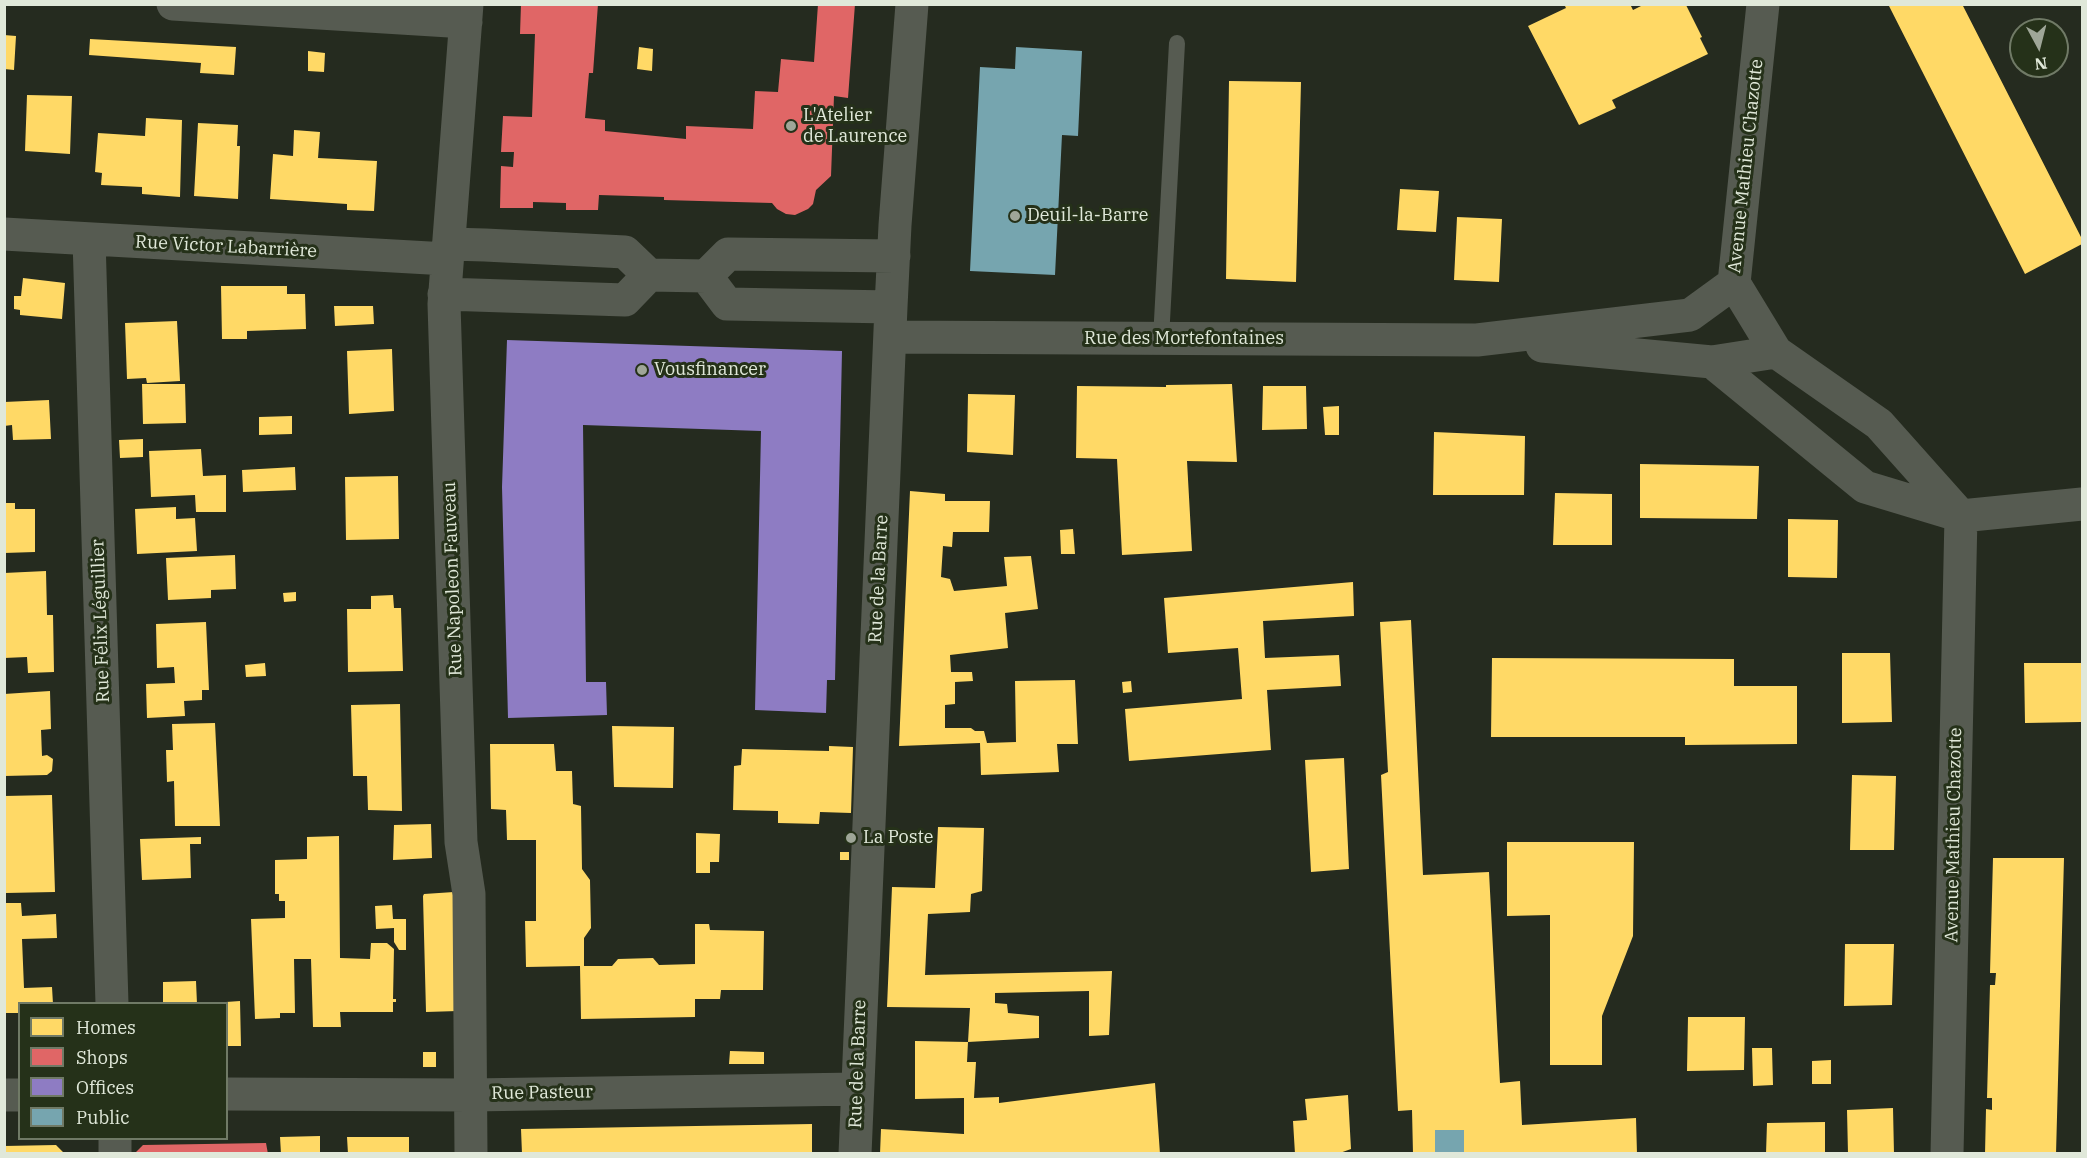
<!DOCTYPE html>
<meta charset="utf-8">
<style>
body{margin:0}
#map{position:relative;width:2087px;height:1158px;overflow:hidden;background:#252b1f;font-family:"IBM Plex Serif",serif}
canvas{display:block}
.frame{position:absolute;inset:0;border:6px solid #e0e8d9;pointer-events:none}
.legend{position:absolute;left:18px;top:1002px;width:210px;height:138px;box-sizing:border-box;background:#253119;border:2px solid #707a66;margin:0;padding:8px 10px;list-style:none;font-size:18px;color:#e0e8d9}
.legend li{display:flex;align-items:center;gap:12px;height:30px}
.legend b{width:30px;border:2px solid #707a66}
.north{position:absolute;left:2009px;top:18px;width:60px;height:60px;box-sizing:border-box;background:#253119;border:2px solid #707a66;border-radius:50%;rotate:173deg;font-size:16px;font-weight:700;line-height:24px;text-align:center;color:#e0e8d9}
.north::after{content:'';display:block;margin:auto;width:21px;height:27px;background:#9fa698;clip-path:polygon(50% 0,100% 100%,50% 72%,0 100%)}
</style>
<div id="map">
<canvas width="2087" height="1158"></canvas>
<div class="frame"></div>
<ul class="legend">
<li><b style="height:16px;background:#ffd966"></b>Homes</li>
<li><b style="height:16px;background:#e06666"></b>Shops</li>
<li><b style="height:16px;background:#8e7cc3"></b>Offices</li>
<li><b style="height:16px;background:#76a5af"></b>Public</li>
</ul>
<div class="north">N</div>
</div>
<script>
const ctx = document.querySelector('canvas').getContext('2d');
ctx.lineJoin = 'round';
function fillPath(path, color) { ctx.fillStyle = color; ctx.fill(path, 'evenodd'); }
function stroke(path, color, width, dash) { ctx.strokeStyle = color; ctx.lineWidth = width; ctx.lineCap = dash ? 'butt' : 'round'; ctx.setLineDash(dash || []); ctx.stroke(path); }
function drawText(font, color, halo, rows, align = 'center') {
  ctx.font = font + ' "IBM Plex Serif",serif'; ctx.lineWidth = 6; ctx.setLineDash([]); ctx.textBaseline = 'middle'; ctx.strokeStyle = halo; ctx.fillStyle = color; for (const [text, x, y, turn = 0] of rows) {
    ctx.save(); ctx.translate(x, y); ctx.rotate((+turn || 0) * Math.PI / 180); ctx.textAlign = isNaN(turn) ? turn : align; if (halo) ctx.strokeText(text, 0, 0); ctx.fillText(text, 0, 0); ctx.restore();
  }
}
fillPath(new Path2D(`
 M1564 4H1630L1633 10 1643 5H1686L1702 37 1700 38 1708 54 1612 100 1616 108 1579 125 1528 26 1566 8Z
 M1888 4H1962L2082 239V244L2025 274Z
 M4 35 16 36 14 70 4 69Z
 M90 39 236 47 234 75 200 73 201 63 89 55Z
 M639 47 653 49 652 71 637 69Z
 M308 51 325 53 324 72 308 71Z
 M1229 81 1301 82 1296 282 1226 279Z
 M27 95 72 96 70 154 25 151Z
 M146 118 182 120 180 197 142 194V187L101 185 102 173 95 172 98 133 145 136Z
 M198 123 238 125 237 146H240L238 199 194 196Z
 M294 130 320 132 318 158 377 161 374 211 347 210V204L270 199 273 154 293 156Z
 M1400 189 1439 191 1436 232 1397 230Z
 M1457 217 1502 219 1499 282 1454 280Z
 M23 278 65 283 62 319 20 315V310L14 309V296H21Z
 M221 286H287V294H305L306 329 247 331V339H222Z
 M334 306H373L374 324 335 326Z
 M177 321 180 381 147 383 146 378 127 379 125 323Z
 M392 349 394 411 349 414 347 351Z
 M142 384H185L186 423 143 424Z
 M1232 384 1237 462 1187 461 1192 551 1122 555 1117 459 1076 458 1077 386 1166 387V385Z
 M1263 386H1306L1307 429 1262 430Z
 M968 394 1015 395 1013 455 967 452Z
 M49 400 51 439 13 440 12 425 4 426V402Z
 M1339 406V435H1325L1323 407Z
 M292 416V434L259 435V417Z
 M1434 432 1525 436 1524 495H1433Z
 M143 439V457L120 458 119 440Z
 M201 449 203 476 226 475V512H196L195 495 151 497 149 451Z
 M1640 464 1759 466 1757 519 1640 518Z
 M295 467 296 490 243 492 242 470Z
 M398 476 399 539 346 540 345 477Z
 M910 491 945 494V501H990L989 532H953L952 547 943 546 941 577 950 579 954 591 1007 586 1004 557 1031 556 1038 609 1005 613 1008 648 950 655 951 672H972L973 681 955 682V704L945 705V728H971L975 731H984L987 743 1016 742 1015 681 1075 680 1078 744H1057L1059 772 981 775 980 743 899 746Z
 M1555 493 1612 494V545H1553Z
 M4 503H15V509H35V552L4 553Z
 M176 507V519L195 518 197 551 137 554 135 509Z
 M1788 519 1838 520 1837 578 1788 577Z
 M1073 529 1075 554H1061L1060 530Z
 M235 555 236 589 211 590V598L168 600 166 558Z
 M46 571 47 615H53L54 672 28 673 27 657 4 658V573Z
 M1353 582 1354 616 1263 621 1265 658 1339 655 1341 686 1267 690 1271 750 1129 761 1125 709 1242 699 1238 648 1168 653 1164 598Z
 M296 592V601L284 602 283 593Z
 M393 595 394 608H401L403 671 348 672 347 609H371V596Z
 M1411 620 1423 875 1489 872 1500 1083 1520 1081 1522 1125 1636 1118 1637 1154H1464V1130H1435V1154H1413L1412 1110 1398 1111 1381 775 1388 772 1380 622Z
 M206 622 209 690H202V700L184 701 185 716 147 718 146 684 175 683 174 667 157 668 156 624Z
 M1842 653H1890L1892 722 1842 723Z
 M1492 658 1734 659V686H1797V744L1685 745V737H1491Z
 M265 663 266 676 246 677 245 665Z
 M2024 663H2081V722L2025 723Z
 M1131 681 1132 692 1123 693 1122 682Z
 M50 691 51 729 41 730 42 756 47 755 53 759 52 771 47 775 4 776V694Z
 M400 704 402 811 368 810 367 776H353L351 705Z
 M215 723 220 826H175L174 781 167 782 166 750H173L172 724Z
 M612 726 674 727 673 788 614 787Z
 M490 744H554L556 771H572L573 804 581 806 582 869 590 880 591 928 584 938V966H612L618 959 653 958 659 965 695 964V924H709L710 930 764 931 763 990H721L720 999H695V1017L581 1019 580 966 526 967 525 921H536V840H507L506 810 491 809Z
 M829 746 853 747 851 813 820 812 819 824 778 823V811L733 810 734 766 741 765 742 749 829 751Z
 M1344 758 1349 869 1311 872 1305 760Z
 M1852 775 1896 776 1894 850H1850Z
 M52 795 55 892 6 893 4 796Z
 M431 824 432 858 393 860 394 825Z
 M938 827 984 828 982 891 971 894 970 912 928 914 925 975 1112 971 1109 1035 1089 1036V991L995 993V1003L1007 1004 1008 1013 1039 1016V1038L968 1042 967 1062H976L974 1098 999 1097V1103L1155 1083 1160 1154H880L881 1129 964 1134V1098L915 1099V1041L968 1042 970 1008 887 1007 892 887 935 888Z
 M696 833 720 834 719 862H710V873H696Z
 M339 836 340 958 370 959 371 943H387L394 949 393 999H396V1002H393V1012H340L341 1027H313L311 959H294L295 1013H280V1018L255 1019 251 919 285 918V901H279V894H275V860L307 859V837Z
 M201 837V844H190L191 878 142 880 140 839Z
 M1507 842H1634L1633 936 1602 1016V1065H1550V915L1507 916Z
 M840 852H849V860H840Z
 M1993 858H2064L2056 1154H1985L1986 1109 1992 1110V1098H1987L1990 985H1995L1996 973H1990Z
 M454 892 458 1011 426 1012 423 896 424 894Z
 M4 903H21L22 916 56 914 57 938 22 939 24 988 52 987 53 1004H20V1013H4Z
 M392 905 393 919H406V950H399L394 942V928L376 929 375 906Z
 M1845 944H1894L1892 1005 1844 1006Z
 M196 981 197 1004H163V982Z
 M240 1001 241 1046H226V1002Z
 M1688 1017H1745L1744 1070 1687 1071Z
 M1752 1048H1772L1773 1085 1753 1086Z
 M730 1051 764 1052V1064H729Z
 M423 1052H436V1067H423Z
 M1831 1060V1084H1812V1061Z
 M1348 1095 1351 1149 1337 1154H1295L1293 1121 1307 1120 1305 1099Z
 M1893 1108 1894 1154H1848L1847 1110Z
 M1825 1122V1154H1766L1767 1123Z
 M812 1124V1154H522L521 1129Z
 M320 1136V1154H281L280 1137Z
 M347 1137H409V1154H348Z
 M56 1145 65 1154H4V1146Z`), '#ffd966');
fillPath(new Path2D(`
 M521 4H598L593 73H589L585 118 605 120V131L686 139V126L753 129 755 91 778 92 781 59 814 62 818 4H855L848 98 834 96 831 176 816 190 813 204 808 209 795 215 786 214 777 209 772 203 664 200V197L599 195 598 210H566V203L533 202V208H500L501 166 513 167 514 152H501L503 116 532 117 535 34H520Z
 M266 1143 268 1154H134L143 1145Z`), '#e06666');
fillPath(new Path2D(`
 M507 340 842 351 835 680H827L826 713 755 710 761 431 583 425 586 682H606L607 715 508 718 502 487Z`), '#8e7cc3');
fillPath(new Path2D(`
 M1016 47 1082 51 1078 136 1062 135 1055 275 970 271 980 67 1015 69Z
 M1435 1130H1464V1154H1435Z`), '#76a5af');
stroke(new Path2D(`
 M1161 339 1177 43`), '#565b51', 16);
stroke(new Path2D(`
 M173 4 466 22
 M467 4 444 304 461 842 469 894 471 1154
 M1763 4 1734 283 1776 352
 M4 234 447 259
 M89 239 112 1004
 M449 244 485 245 625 252 649 275 706 276 728 254 894 256
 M706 276 727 304 891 307
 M444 294 625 300 649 275
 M890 337 1477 340 1690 315 1734 283
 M1542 346 1712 362
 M226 1094 471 1095 857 1089
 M4 1095H20
 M115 1154V1138
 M855 1154 891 307 895 225 912 4
 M1947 1154 1961 516 1879 424 1776 352 1712 362 1865 487 1961 516 2082 504`), '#565b51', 33);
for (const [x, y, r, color] of [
 [791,126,6,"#9fa698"],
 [1015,216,6,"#9fa698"],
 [642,370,6,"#9fa698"],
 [851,838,6,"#9fa698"]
]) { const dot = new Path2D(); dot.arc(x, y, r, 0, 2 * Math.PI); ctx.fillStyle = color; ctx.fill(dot); stroke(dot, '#253119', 2); }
drawText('18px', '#e0e8d9', '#253119', [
 ["L'Atelier",803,116],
 ["de Laurence",803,137],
 ["Deuil-la-Barre",1027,216],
 ["Vousfinancer",654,370],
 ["La Poste",863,838]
], 'left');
drawText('18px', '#e0e8d9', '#253119', [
 ["Avenue Mathieu Chazotte",1746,166,-84],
 ["Rue Victor Labarrière",226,247,3],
 ["Rue des Mortefontaines",1184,339],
 ["Rue Napoleon Fauveau",453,579,-92],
 ["Rue de la Barre",879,579,-87],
 ["Rue Félix Léguillier",101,621,-92],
 ["Avenue Mathieu Chazotte",1954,835,-89],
 ["Rue de la Barre",858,1064,-88],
 ["Rue Pasteur",542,1093,-1]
]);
</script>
